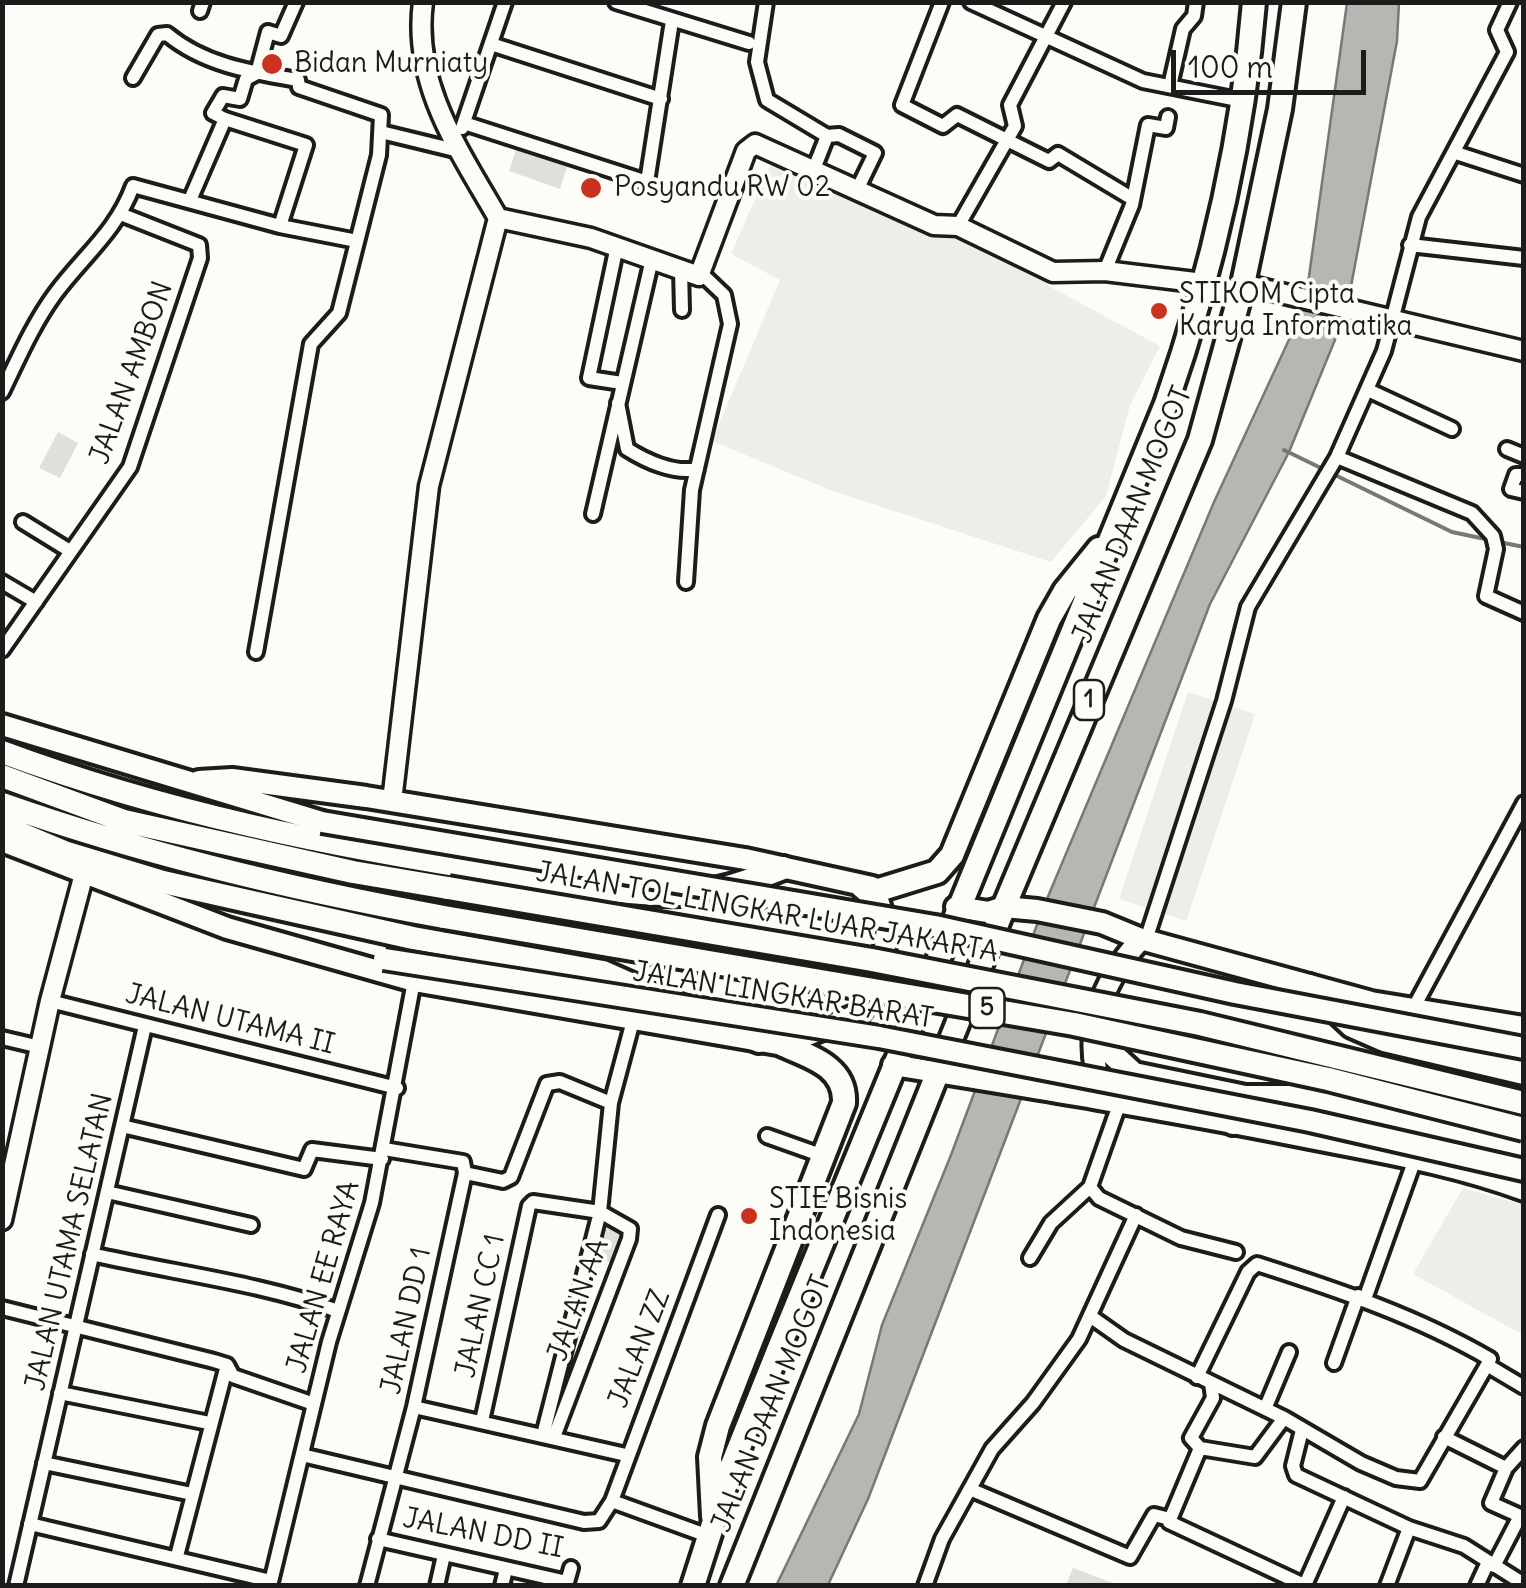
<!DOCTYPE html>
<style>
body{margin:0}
#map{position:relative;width:1526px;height:1588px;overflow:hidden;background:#fdfcf7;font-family:Delius,sans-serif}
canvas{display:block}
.frame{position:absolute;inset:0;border:5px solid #1c1c1c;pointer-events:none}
.scale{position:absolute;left:1171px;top:50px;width:195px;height:45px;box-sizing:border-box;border:5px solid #1c1c1c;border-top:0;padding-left:12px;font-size:30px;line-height:35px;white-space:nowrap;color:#1c1c1c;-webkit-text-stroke:8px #fdfcf7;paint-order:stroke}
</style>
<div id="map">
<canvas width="1526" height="1588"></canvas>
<div class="frame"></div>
<div class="scale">100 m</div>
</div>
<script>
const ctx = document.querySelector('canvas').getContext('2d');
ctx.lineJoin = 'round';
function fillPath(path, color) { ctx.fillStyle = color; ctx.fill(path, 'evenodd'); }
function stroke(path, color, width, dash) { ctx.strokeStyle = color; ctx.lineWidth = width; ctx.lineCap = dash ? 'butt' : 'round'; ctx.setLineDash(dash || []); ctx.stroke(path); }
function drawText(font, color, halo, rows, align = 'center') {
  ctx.font = font + ' Delius,sans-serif'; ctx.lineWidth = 8; ctx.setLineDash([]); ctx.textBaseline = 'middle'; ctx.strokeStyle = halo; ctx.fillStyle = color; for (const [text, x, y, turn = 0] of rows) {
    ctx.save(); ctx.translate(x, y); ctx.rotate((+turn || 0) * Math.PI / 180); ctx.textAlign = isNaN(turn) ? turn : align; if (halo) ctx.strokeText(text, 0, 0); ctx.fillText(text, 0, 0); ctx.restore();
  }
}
fillPath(new Path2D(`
 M774 156 946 221 1045 274 1047 285 1160 346 1130 405 1106 496 1051 562 830 490 712 441 780 280 731 254Z
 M1188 692 1255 714 1186 921 1119 899Z
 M1463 1188 1523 1205V1335L1413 1274Z`), '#eeede9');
fillPath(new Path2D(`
 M518 144 569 161 560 189 509 171Z
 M58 432 78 443 60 478 39 468Z
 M609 1220 629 1226 618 1264 598 1259Z
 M1073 1568 1118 1585H1066Z`), '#e0dfdb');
const water = new Path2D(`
 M1347 3H1399L1397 41 1346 313 1289 452 1210 604 868 1499 828 1585 776 1586 859 1414 882 1325 951 1155 1044 906 1214 502 1305 305Z`);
fillPath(water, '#b7b6b2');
stroke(water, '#797876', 2.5);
stroke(new Path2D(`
 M1284 450 1325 470
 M1333 474 1452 532 1490 540
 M1499 542 1524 547`), '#797876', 4);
const street = new Path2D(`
 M616 2 749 43
 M766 2 757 62 767 100 827 136 839 135 875 153 858 188
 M942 2 902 105 943 126 957 115 1049 161 1058 154 1133 199
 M971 2 1143 81 1243 101
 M200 11 203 2
 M491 44 661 99
 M133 78 158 35 167 34C204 65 251 72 298 80L299 87 381 115 379 155 339 313 311 344 256 652
 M1170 86 1183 29 1194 16 1196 2
 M225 119 306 145 280 226
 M464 123 647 182 672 21
 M462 128 505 2
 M381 132 459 151
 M1456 153 1524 175
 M814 169 827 136
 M190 200 225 119 213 113 223 96 240 99 246 79 257 73 268 32 281 36 296 2
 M958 226 1015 126 1010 105 1064 2
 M1410 245 1524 258
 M617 246 589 378 622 383
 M681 270 682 310
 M1105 271 1132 205 1148 125 1166 128 1168 117
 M1368 390 1452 429
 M2 392C18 359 33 324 55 294 83 256 116 232 133 186L280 226 357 241
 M618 403 627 449C646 461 674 474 697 469
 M1507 449 1524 456
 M1337 457 1472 513 1493 536 1496 549 1486 596 1524 613
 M1524 475H1516L1511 489 1524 492
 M593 514 652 259
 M23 522 70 551
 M2 582 36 602
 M686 582 692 490 730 324 724 295 702 274
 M2 650 130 467 200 258 199 245 123 215
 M1146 940 1224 701 1248 607 1337 457 1384 351 1419 217 1507 52 1497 30 1510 2
 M50 1001 397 1088
 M1413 1009 1524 803
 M2 1038 40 1047
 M122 1126 304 1169 312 1150 382 1159
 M767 1136 826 1157
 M384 1149 463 1162 465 1173
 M465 1173 503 1181 511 1177 547 1084 560 1082 611 1103
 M1090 1187 1099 1198 1181 1238 1236 1252
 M1090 1187 1120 1102
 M107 1192 251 1225
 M92 1254C174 1273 260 1283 338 1311
 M1030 1258 1051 1223 1090 1187
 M1365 1299 1415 1159
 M2 1308 214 1361 227 1365 233 1376 314 1404
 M1090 1316 1124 1340 1284 1418 1361 1463 1396 1478 1420 1481 1487 1365
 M1334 1363 1358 1296
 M1197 1377 1248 1272 1257 1264C1338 1290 1416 1316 1490 1359L1487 1365 1524 1387
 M1211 1383 1213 1398 1191 1438 1200 1448 1169 1522 1306 1586
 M60 1393 209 1423
 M414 1407 626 1455
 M1265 1409 1289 1352
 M482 1421 529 1206 533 1202 600 1212 630 1229 629 1239 554 1437
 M1302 1430 1293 1466 1296 1475 1409 1528 1464 1546 1524 1584
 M543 1435 600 1212 611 1103 634 1017
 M1444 1437 1506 1468 1524 1448
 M1200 1448 1255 1457 1284 1418
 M302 1455 584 1522 599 1521 612 1501 718 1215
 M44 1463 192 1494
 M972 1490 1130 1557 1154 1515 1170 1519
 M612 1501 711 1537
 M30 1524 271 1581
 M378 1539 567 1582 571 1568
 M177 1556 227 1365
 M1494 1566 1520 1516 1491 1503 1506 1468
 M1305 1585 1344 1497
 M16 1586 145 1026
 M270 1586 329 1342 372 1203 414 981
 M367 1586 414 1407 465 1173
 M437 1586 444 1555
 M502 1586 506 1569
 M925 1586 942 1539 992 1449 1033 1403 1079 1339 1136 1215
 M1387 1586 1409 1528
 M1477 1586 1488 1562`);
const secondary = new Path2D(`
 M498 218 591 238 699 276 746 151 755 144 934 225 958 226 1053 272 1105 271 1203 283
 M1243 284 1524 351
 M392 801 429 486 498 218C459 150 412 84 423 2
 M2 1220 50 1001 85 870`);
const primary = new Path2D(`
 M2 725 322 822
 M199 781 232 779 366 797 745 859 872 887
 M2 841 227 928 414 981 783 1045 859 1014 881 982 887 928 879 903 860 886
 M956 907 988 912 1004 907 1037 910 1102 923 1141 939 1371 1002 1524 1027
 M893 1065C1029 1087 1165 1109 1300 1136 1375 1151 1452 1163 1524 1190
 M1103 1093C1080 1035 1101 982 1141 939`);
const highway = new Path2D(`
 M2 752C166 813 334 847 506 873 562 882 623 896 680 894 716 893 750 881 783 868
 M2 776 124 821 353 872 448 888
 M2 804C147 855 294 890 444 917
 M2 826 64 852 163 882 413 938 603 972 759 1041
 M882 889 937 872 952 855 1049 619 1065 591 1099 549
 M1309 986 1352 1026 1384 1040 1524 1073
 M1095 1020 1109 1051 1134 1074 1245 1097H1307L1524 1151
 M1233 1123 1266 1105
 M713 1516 710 1457 718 1426 844 1103C846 1067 811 1057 783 1045
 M693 1586 732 1465 781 1343 1166 404C1211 275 1243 139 1254 2
 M732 1586 1004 907 1200 440 1243 284 1280 109 1294 2`);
stroke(street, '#1c1c1c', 20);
stroke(secondary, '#1c1c1c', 25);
stroke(primary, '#1c1c1c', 28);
stroke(highway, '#1c1c1c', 30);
stroke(street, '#fdfcf7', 12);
stroke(secondary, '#fdfcf7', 18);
stroke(primary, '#fdfcf7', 20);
stroke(highway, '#fdfcf7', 22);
const primaryBridge = new Path2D(`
 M322 822 935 926 1235 993 1524 1048
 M384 959 879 1037 1310 1121 1524 1170`);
const highwayBridge = new Path2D(`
 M448 888 872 960 1200 1024 1524 1103
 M444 917 1074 1024 1328 1079 1524 1129`);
stroke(primaryBridge, '#1c1c1c', 28, []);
stroke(highwayBridge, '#1c1c1c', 30, []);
stroke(primaryBridge, '#fdfcf7', 20);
stroke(highwayBridge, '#fdfcf7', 22);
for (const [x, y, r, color] of [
 [272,64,12,"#c8321e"],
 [591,188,12,"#c8321e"],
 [1159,311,10,"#c8321e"],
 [749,1216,10,"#c8321e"]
]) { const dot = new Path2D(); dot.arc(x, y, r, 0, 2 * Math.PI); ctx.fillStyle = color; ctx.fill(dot); stroke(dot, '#fdfcf7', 4); }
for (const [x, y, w] of [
 [1089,700,30],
 [987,1008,35]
]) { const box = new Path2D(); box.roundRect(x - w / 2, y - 20, w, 40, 8); ctx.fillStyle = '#fdfcf7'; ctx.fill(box); stroke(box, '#1c1c1c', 2.5); }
drawText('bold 25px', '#1c1c1c', null, [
 ["1",1089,700],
 ["5",987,1008]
]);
drawText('28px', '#1c1c1c', '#fdfcf7', [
 ["Bidan Murniaty",294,64],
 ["Posyandu RW 02",614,188],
 ["STIKOM Cipta",1179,295],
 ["Karya Informatika",1179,327],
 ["STIE Bisnis",769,1200],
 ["Indonesia",769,1232]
], 'left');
drawText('28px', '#1c1c1c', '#fdfcf7', [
 ["JALAN AMBON",132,373,-70],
 ["JALAN DAAN MOGOT",1133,515,-68],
 ["JALAN TOL LINGKAR LUAR JAKARTA",767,913,10],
 ["JALAN LINGKAR BARAT",783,996,9],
 ["JALAN UTAMA II",230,1020,14],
 ["JALAN UTAMA SELATAN",70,1242,-77],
 ["JALAN EE RAYA",324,1277,-74],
 ["JALAN AA",579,1300,-70],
 ["JALAN CC 1",481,1306,-78],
 ["JALAN DD 1",407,1321,-78],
 ["JALAN ZZ",640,1349,-69],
 ["JALAN DAAN MOGOT",772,1404,-68],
 ["JALAN DD II",483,1534,11]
]);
</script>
